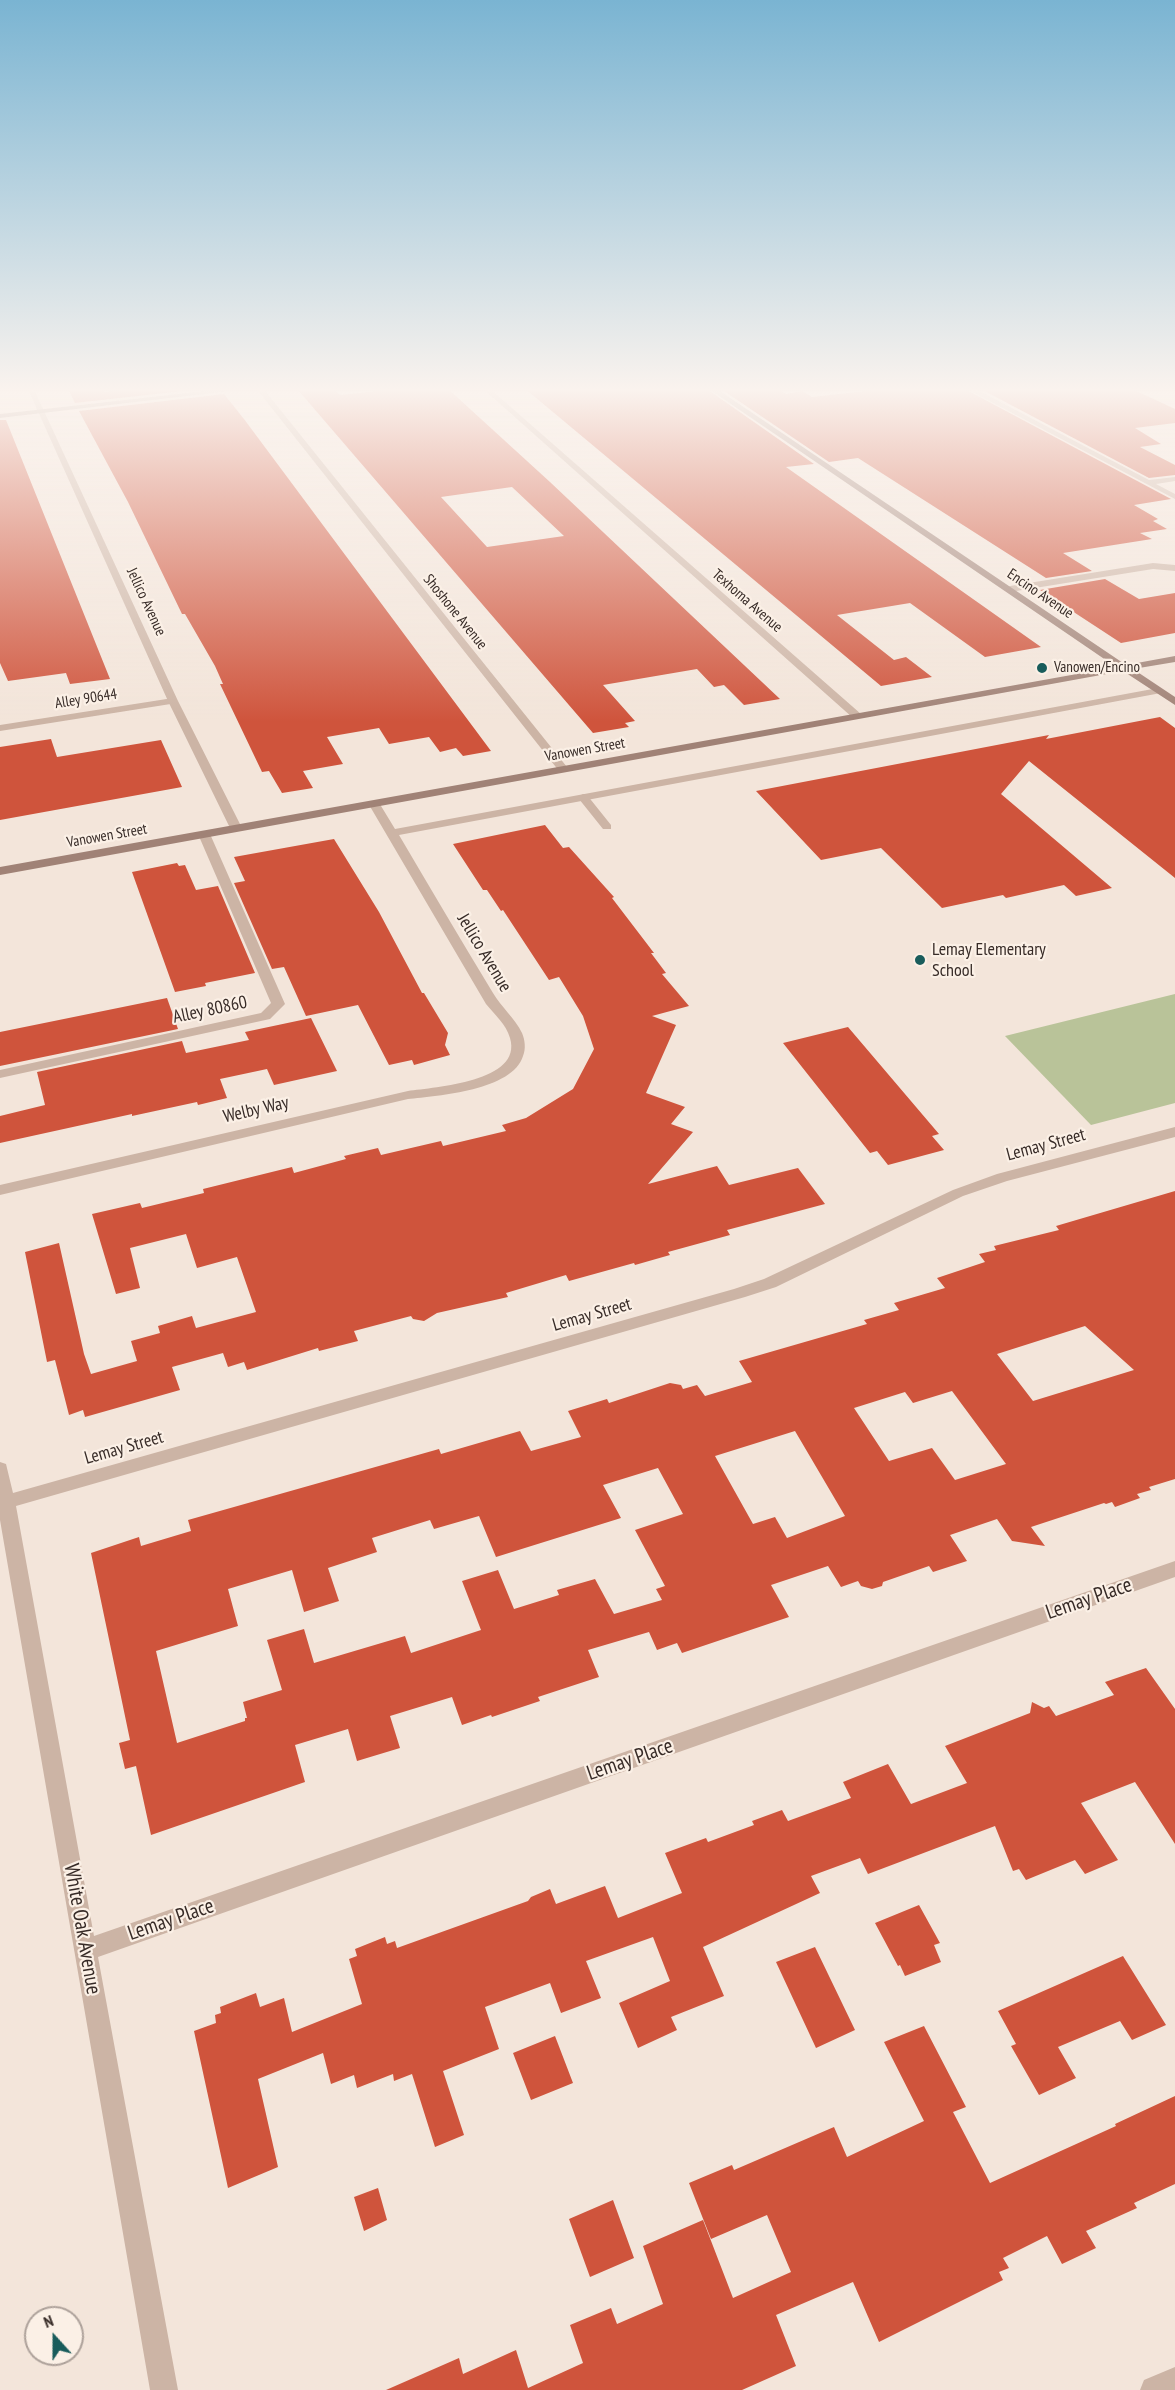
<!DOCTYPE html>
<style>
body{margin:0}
#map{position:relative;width:1175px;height:2390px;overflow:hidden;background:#f3e5da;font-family:"PT Sans Narrow",sans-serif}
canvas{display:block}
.north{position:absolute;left:24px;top:2306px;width:60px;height:60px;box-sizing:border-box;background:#fbf0e6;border:2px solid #ada19a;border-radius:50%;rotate:339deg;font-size:16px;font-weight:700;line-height:24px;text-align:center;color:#372b27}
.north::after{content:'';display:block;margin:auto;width:21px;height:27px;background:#195c5b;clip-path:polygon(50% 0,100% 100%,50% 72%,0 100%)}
</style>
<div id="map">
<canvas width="1175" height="2390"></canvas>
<div class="north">N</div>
</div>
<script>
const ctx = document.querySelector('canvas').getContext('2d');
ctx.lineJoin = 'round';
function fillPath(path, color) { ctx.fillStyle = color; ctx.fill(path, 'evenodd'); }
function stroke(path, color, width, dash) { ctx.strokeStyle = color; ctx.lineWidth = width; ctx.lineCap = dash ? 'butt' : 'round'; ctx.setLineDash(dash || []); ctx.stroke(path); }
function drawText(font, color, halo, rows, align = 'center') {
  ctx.font = font + ' "PT Sans Narrow",sans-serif'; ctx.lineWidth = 4.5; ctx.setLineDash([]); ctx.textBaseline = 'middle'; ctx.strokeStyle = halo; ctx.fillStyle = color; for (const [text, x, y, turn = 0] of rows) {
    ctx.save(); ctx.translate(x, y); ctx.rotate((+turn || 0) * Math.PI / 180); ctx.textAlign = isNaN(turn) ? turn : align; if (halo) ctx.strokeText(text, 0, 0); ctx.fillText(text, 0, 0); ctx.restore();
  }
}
fillPath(new Path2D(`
 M1175 994V1103L1091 1125 1005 1036Z`), '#b9c399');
fillPath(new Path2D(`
 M67 387H101L104 392 148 387H218L75 403Z
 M330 387 340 395 413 387H446L550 482 780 699 744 705 724 685 714 687 697 669 603 685 635 721 625 723 629 727 593 733 298 390ZM512 487 564 536 487 547 441 497Z
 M523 387H704L814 464 786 467 1041 647 985 657 910 603 837 615 894 660 906 657 932 677 881 686Z
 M718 387H775L786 394 802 391 812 397 901 387H961L1171 499 1134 505 1158 519 1153 521 1167 529 1140 533 1152 539 1063 553 1092 571 1046 578 858 458 829 462Z
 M977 387H1128L1175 409V423L1135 428 1161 444 1140 447 1175 465V475L1149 478Z
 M224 394 244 419 491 751 463 756 456 748 440 752 429 737 389 744 379 728 327 737 343 764 303 771 313 788 282 793 269 771 262 772 220 684H223L215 666 185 614H182L128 502 79 411Z
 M0 420H6L110 679 70 684 66 673 8 681 0 663Z
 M1105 579 1139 599 1175 593V633L1121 643 1040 590Z
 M1160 717 1175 728V878L1029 761 1001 794 1112 888 1076 896 1064 885 1006 898 1003 895 942 908 881 848 821 860 756 791 1049 735 1046 739Z
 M51 739 57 757 161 740 182 787 0 820V747Z
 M545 825 563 848 569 847 614 897 612 898 654 953H651L666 973 662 974 689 1006 652 1016 676 1025 646 1093 685 1107 671 1124 693 1132 648 1184 717 1166 729 1185 798 1168 825 1204 727 1230 730 1235 668 1252 670 1255 635 1265 634 1263 569 1281 566 1275 506 1293 508 1297 437 1313 424 1321 413 1319 411 1316 354 1331 358 1341 319 1351 318 1348 247 1370 244 1362 228 1367 223 1353 172 1367 180 1390 85 1417 83 1410 69 1415 55 1360 47 1362 25 1252 59 1243 84 1354 91 1374 137 1361 131 1341 160 1333 158 1326 192 1316 196 1328 256 1312 237 1257 197 1268 186 1234 130 1248 140 1288 116 1294 92 1214 140 1203 142 1208 204 1193 203 1189 292 1167 294 1173 346 1159 344 1156 378 1148 381 1155 441 1141 443 1146 506 1131 502 1125 526 1118 573 1089 594 1049 583 1016 559 977 549 980 503 910 501 911 487 890H483L453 844Z
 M334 839 379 912 422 993H424L448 1033 445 1045 450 1055 414 1065 412 1060 389 1065 358 1005 306 1016 284 967 272 969 234 883 245 881 234 857Z
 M177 863 179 866 185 865 196 890 218 886 255 973 205 983 206 986 175 992 132 872Z
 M167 998 178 1029 0 1066V1032Z
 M311 1018 337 1071 274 1085 267 1069 220 1079 227 1098 198 1105 197 1102 132 1116V1114L0 1143V1116L45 1105 37 1072 182 1041 186 1053 249 1040 245 1032Z
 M848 1027 939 1134 932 1136 944 1150 888 1165 877 1151 870 1153 783 1043Z
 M1175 1191V1479L1149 1487 1151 1490 1137 1494 1140 1498 1115 1507 1112 1502 1106 1504 1104 1503 1031 1527 1045 1546 1012 1541 997 1519 950 1535 967 1561 933 1572 929 1566 883 1582 882 1586 872 1589 861 1586 858 1581 841 1587 828 1566 771 1585 789 1617 682 1653 677 1643 657 1650 649 1632 588 1650 599 1677 538 1697 540 1701 492 1717 491 1715 462 1725 452 1697 390 1716 400 1748 357 1761 348 1729 295 1745 305 1782 151 1835 136 1766 125 1769 119 1743 130 1740 91 1553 139 1537 141 1546 191 1531 188 1520 439 1449 441 1454 520 1431 531 1451 581 1437 568 1411 607 1399 609 1403 670 1383 681 1385 683 1389 697 1385 705 1396 752 1382 739 1361 867 1324 864 1320 899 1310 894 1303 945 1288 937 1278 985 1262 979 1254 996 1250 994 1246 1059 1230 1056 1226ZM1085 1326 1134 1370 1033 1401 997 1354ZM952 1391 1006 1464 955 1480 932 1448 889 1461 854 1408 905 1392 913 1403ZM795 1431 845 1516 787 1538 775 1517 753 1524 715 1456ZM658 1468 683 1514 635 1530 665 1586 656 1589 662 1600 614 1614 595 1579 557 1590 559 1595 514 1609 498 1570 462 1581 481 1630 411 1653 405 1636 314 1663 304 1629 267 1640 282 1690 243 1702 247 1718H245V1721L177 1743 156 1651 238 1626 228 1589 292 1570 304 1612 339 1601 328 1568 377 1552 372 1538 430 1520 434 1529 479 1516 496 1557 621 1518 603 1485Z
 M1146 1668 1175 1709V1844L1135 1782 1081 1803 1118 1860 1085 1874 1075 1860 1026 1880 1019 1869 1013 1871 995 1826 868 1874 860 1858 811 1876 820 1893 703 1947 724 1996 671 2017 677 2030 638 2048 619 2003 670 1981 653 1937 586 1961 601 1998 561 2013 550 1983 485 2007 499 2049 443 2071 464 2135 435 2147 412 2074 394 2081 393 2074 357 2088 354 2075 331 2084 323 2053 258 2079 278 2167 228 2188 194 2031 216 2023 215 2015 221 2013 220 2007 256 1993 260 2007 284 1998 292 2032 362 2004 349 1959 357 1956 355 1949 385 1937 387 1944 395 1941 397 1948 528 1901 531 1897 550 1889 556 1904 605 1886 618 1918 682 1893 665 1853 706 1838 708 1842 754 1825 752 1821 782 1810 788 1821 851 1798 843 1782 888 1764 911 1804 967 1783 945 1746 1030 1713 1032 1702 1044 1708 1049 1706 1056 1716 1114 1695 1105 1682Z
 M919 1905 940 1943 934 1945 941 1962 905 1976 900 1965 898 1966 875 1923Z
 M815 1947 855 2030 816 2048 776 1962Z
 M1123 1956 1166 2025 1132 2040 1120 2021 1058 2047 1076 2078 1039 2095 1011 2046 1016 2044 998 2011Z
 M924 2026 966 2107 953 2112 990 2183 1116 2126 1115 2124 1175 2096V2184L1134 2203 1137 2208 1086 2231 1096 2248 1062 2264 1047 2236 1003 2258 1009 2268 999 2272 1003 2280 879 2342 853 2282 776 2315 796 2366 742 2390H386L459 2358 463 2374 516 2350 528 2388 583 2363 570 2325 611 2308 617 2324 663 2304 643 2246 703 2220 733 2298 791 2272 767 2215 711 2239 689 2183 732 2165 734 2170 834 2127 847 2157 924 2121 884 2042Z
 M555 2036 573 2083 531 2100 513 2053Z
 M378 2188 387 2220 364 2231 354 2197Z
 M613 2200 634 2258 590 2277 569 2219Z`), '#cf543c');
fillPath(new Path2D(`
 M1153 563 1175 565V571L1153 569 1010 592 1006 589 1010 586Z
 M173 698 177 699V703L0 731V725Z
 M583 794 587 795 611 825V829H603L579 799 578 797Z
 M204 831 210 834 285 1004 270 1019 0 1078V1070L261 1013 271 1003 198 834Z`), '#ccb4a5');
fillPath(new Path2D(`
 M27 387H33L178 701 242 828 240 830 236 831 230 828 168 701Z
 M255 387H262L567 767V771H559Z
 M481 387H488L861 714V718H853Z
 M963 387H972L1149 480 1175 477V481L1156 484 1175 494V499Z
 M1158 688 1163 691 1161 693 399 835C430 888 461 940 493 993 501 1007 515 1018 522 1033 525 1040 526 1049 523 1056 513 1090 438 1096 408 1099L0 1195V1185L408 1091C435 1087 523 1082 510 1038 506 1024 495 1015 486 1004L368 803 370 801H378L395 829Z
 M1175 1127V1137L1007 1181 963 1196 776 1287 745 1297 16 1506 94 1936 1175 1561V1577L98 1957 178 2390H150L0 1520V1462L6 1464 13 1493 734 1289 764 1279 953 1190 997 1174Z
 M1175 2367V2390H1140L1144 2380Z`), '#ccb4a5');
fillPath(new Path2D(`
 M240 387H263L0 418V414Z
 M706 387H714L1126 665 1175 656V662L1133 669 1175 697V705L1123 671 0 875V867L1116 667Z`), '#a08276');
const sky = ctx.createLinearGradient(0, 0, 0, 722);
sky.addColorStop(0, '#7ab4d2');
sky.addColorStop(0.54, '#faf3ee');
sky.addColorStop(1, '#faf3ee00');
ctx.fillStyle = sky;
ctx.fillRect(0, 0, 1175, 722);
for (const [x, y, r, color] of [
 [1042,668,6,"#195c5b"],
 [920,960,6,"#195c5b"]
]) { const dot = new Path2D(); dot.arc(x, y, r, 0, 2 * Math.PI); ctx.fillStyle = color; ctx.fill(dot); stroke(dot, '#fbf0e6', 2); }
drawText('15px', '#372b27', '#fbf0e6', [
 ["Encino Avenue",1040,594,34],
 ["Texhoma Avenue",747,601,41],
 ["Jellico Avenue",146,602,65],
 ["Shoshone Avenue",455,612,51],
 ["Alley 90644",86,699,-9],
 ["Vanowen Street",585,750,-10],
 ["Vanowen Street",107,836,-10]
]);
drawText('15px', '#372b27', '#fbf0e6', [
 ["Vanowen/Encino",1054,668]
], 'left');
drawText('18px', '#372b27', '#fbf0e6', [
 ["Lemay Elementary",932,950],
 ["School",932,971]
], 'left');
drawText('18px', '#372b27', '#fbf0e6', [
 ["Jellico Avenue",484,953,59],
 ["Alley 80860",210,1010,-12],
 ["Welby Way",256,1110,-13],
 ["Lemay Street",1046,1145,-15],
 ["Lemay Street",592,1315,-16],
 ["Lemay Street",124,1448,-16]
]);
drawText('21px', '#372b27', '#fbf0e6', [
 ["Lemay Place",1089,1599,-19],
 ["Lemay Place",630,1760,-19],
 ["Lemay Place",171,1920,-19],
 ["White Oak Avenue",82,1929,80]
]);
</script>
